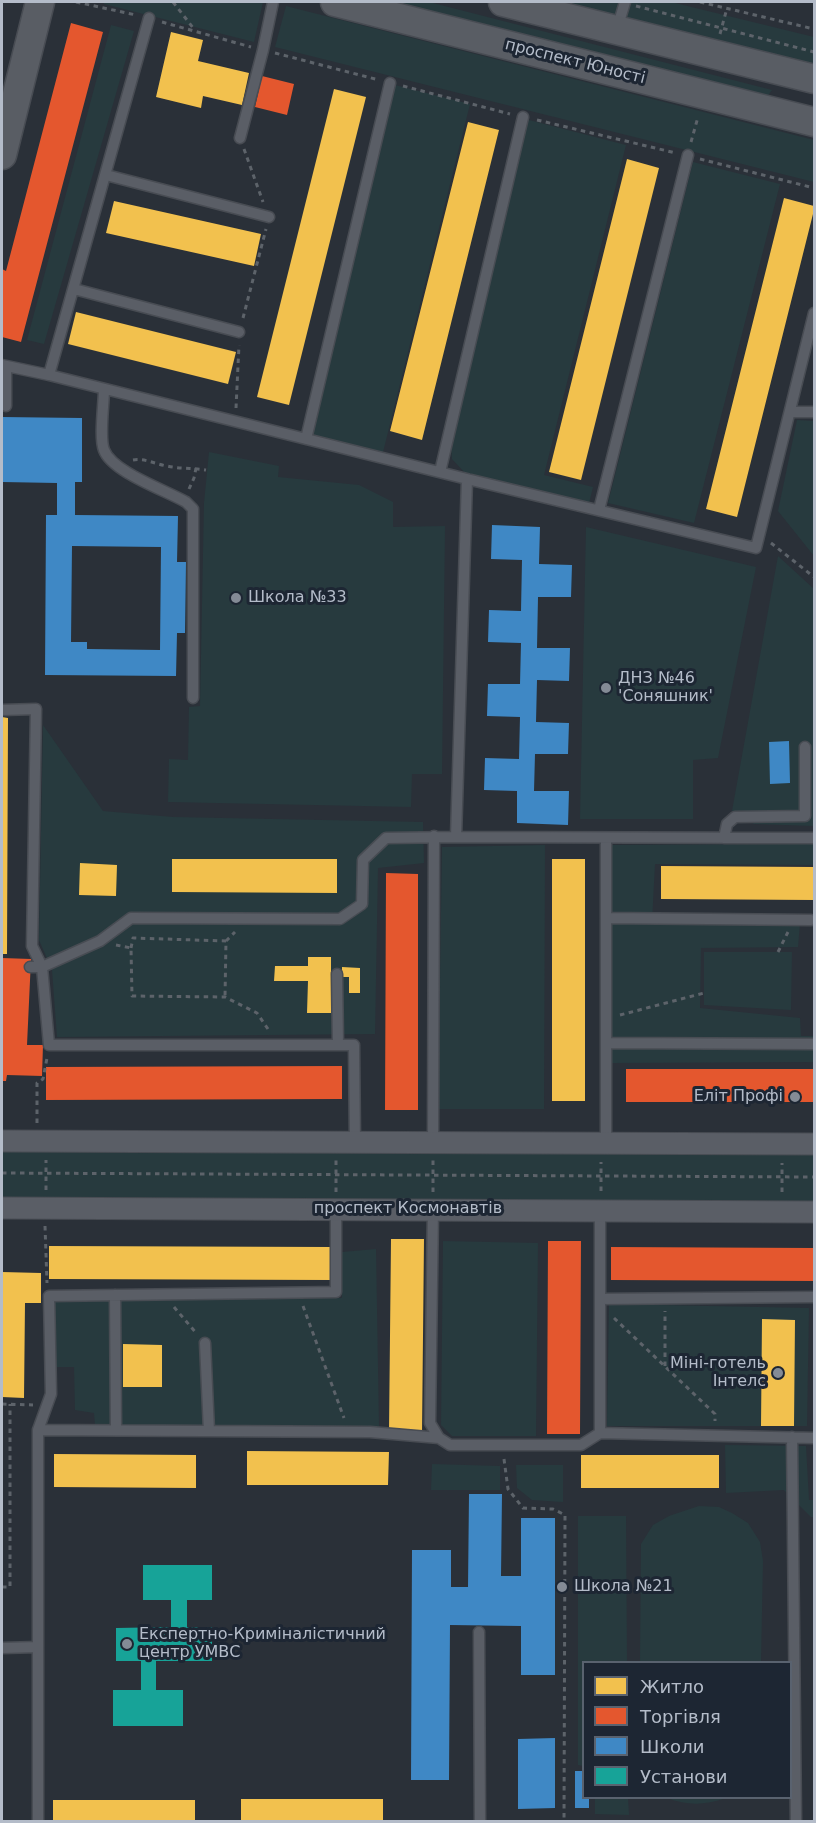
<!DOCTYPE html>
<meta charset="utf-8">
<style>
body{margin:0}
#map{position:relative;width:816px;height:1823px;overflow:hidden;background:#2a3038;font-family:"DejaVu Sans",sans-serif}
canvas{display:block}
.frame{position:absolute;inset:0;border:3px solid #b4bcc9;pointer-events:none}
.legend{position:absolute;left:582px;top:1661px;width:210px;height:138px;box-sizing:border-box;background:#1d2633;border:2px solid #59626f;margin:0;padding:8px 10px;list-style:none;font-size:18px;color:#b4bcc9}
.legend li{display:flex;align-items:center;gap:12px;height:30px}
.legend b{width:30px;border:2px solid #59626f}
</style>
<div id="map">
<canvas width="816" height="1823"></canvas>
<div class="frame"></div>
<ul class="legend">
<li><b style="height:16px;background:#f2c14e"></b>Житло</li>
<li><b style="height:16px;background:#e4572e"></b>Торгівля</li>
<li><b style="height:16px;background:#3f88c5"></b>Школи</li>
<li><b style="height:16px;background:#17a398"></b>Установи</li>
</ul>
</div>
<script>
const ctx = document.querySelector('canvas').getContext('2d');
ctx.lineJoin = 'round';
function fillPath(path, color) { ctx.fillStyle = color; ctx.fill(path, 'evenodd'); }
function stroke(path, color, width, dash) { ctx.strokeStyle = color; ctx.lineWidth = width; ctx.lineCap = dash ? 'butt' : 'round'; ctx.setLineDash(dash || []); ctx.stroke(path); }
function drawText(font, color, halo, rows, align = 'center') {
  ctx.font = font + ' "DejaVu Sans",sans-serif'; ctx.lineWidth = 6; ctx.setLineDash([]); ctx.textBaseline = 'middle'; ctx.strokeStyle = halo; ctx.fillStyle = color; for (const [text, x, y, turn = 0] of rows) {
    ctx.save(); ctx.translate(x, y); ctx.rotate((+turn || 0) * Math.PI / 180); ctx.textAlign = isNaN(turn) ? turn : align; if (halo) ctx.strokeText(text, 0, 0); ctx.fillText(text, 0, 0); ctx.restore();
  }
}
fillPath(new Path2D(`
 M104 2H263L254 42 104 4Z
 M393 2H429L772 90 767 97Z
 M563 2H671L814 37V64Z
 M286 6 814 140V182L275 47Z
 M111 25 134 31 44 344 27 340Z
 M391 84 470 104 382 456 308 438Z
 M525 119 626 145 544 475 593 487 589 503 466 474 452 459 451 446Z
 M693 162 780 184 694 523 608 503Z
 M797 420 814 421V556L778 511Z
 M209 452 279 466 278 477 359 485 393 502V527L445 526 442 774H412L411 807 168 802 169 759 188 760 189 707 200 706 204 503Z
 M586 527 756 567 718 758 693 760V819H580Z
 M778 556 814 589V826L754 824 732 811Z
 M43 725 103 811 173 817 423 822 424 863 378 868 375 1034 57 1037 52 970 39 940Z
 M814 844V865L655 864 652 922 800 923 798 947 701 948 700 1008 800 1018 801 1036H814V1062L610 1063 612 845Z
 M545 845 544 1109H438L442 847Z
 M704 952H792L791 1010 704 1005Z
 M2 1149 814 1153V1202L2 1197Z
 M443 1241 538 1243 536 1436H452L441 1425Z
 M376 1249 379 1426 95 1425 94 1413 75 1410 74 1367H56L54 1299 342 1298V1252Z
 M609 1304 809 1308 807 1426H607Z
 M725 1445 806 1446 809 1500H814V1517H811L784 1490 726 1493Z
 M432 1464 500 1466V1490H431Z
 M516 1465H563V1502L532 1500 517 1488Z
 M699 1506 719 1507 732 1513 748 1523 760 1542 763 1561 761 1662H640L641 1544 653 1525 669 1516Z
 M578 1516H626L627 1662H584L583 1766 578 1765Z
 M595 1798H628L629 1815 595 1814Z
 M667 1798H726C705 1805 688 1806 667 1798Z`), '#273a3e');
fillPath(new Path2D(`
 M171 32 203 40 198 61 249 73 242 105 203 96 201 108 156 97Z
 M334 89 366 97 289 405 257 397Z
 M468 122 499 130 422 440 390 431Z
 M627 159 659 168 581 480 549 472Z
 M784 198 814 206V210L737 517 706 509Z
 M114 201 261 234 254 266 106 233Z
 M76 312 236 352 228 384 68 344Z
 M2 717 8 718 7 954H2Z
 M172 859H337V893L172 892Z
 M552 859H585V1101H552Z
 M80 863 117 865 116 896 79 895Z
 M661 866 814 867V900L661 899Z
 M308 957H331V1013H307L308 981H274L275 966H308Z
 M342 967 360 968V993H349V977H342Z
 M391 1239H424L422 1433 389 1432Z
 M49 1246 330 1247V1280L49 1279Z
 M2 1272 41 1273V1303H25L24 1398 2 1397Z
 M762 1319 795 1320 794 1426H761Z
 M123 1344 162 1345V1387H123Z
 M247 1451 389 1452 388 1485H247Z
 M54 1454 196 1455V1488L54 1487Z
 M581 1455H719V1488H581Z
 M241 1799H383V1822H241Z
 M53 1800H195V1822H53Z`), '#f2c14e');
fillPath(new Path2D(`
 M71 23 103 32 21 342 2 337V269L6 271Z
 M262 76 294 84 287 115 255 107Z
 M386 873 418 874V1110H385Z
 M2 958 31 959 27 1045H43L42 1076 7 1075 6 1081H2Z
 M342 1066V1099L46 1100V1067Z
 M626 1069H814V1102H626Z
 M548 1241H581L580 1434H547Z
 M611 1247 814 1248V1281L611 1280Z`), '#e4572e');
fillPath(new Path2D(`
 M2 417 82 418V482H75V515L178 516 177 562H186L185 633H177L176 676 45 675 46 515H57V483L2 482ZM72 546 161 547 160 650 87 649V642H71Z
 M492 525 540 527 539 564 572 565 571 597H538L537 648H570L569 681 537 680 536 722 569 723 568 754H535L534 791H569L568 825 517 823V791L484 790 485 758 519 759 520 717 487 716 488 684H520L521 643 488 642 489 610 521 611 522 560 491 559Z
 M789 741 790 783 770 784 769 742Z
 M469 1494H502L501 1576H521V1518H555V1675H521V1626L450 1625 449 1780H411L412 1550H451V1587H468Z
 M555 1738V1808L518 1809V1739Z
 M575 1771H584V1798H589V1808H575Z`), '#3f88c5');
fillPath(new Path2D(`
 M143 1565H212V1600H187V1627H212V1661H156V1690H183V1726H113V1690H141V1661H116V1628L171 1627V1600H143Z`), '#17a398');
const lane = new Path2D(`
 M617 29 625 2
 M240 138 263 50 273 2
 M106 175 269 217
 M74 289 239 332
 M2 365 49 375 467 479 756 548 814 313
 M6 366V406
 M49 375 149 18
 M104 389C104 403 99 438 104 450 112 472 165 490 186 502L193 509V698
 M791 412H814
 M306 439 390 83
 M440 472 523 117
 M467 479 456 837 814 838
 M599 510 688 155
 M2 710 36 709 32 946 42 967 49 1045H354L355 1143
 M724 838 727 824 735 817 805 816V747
 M606 918 811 920
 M30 967H42L100 941 131 918 340 919 362 904 363 860 386 838 456 837
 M337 974 338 1045
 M607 1043 814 1044
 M433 1144 434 836
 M606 1144V838
 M433 1209 430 1423 439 1438 450 1445H581L600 1433 814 1438
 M600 1210V1433
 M115 1295 116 1430
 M600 1299 814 1297
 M205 1343 209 1431
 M38 1430 51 1394 49 1296 336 1292V1209
 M792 1437 796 1822
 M479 1632 480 1822
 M2 1648 38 1647
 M38 1822V1430L370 1432 439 1438`);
const street = new Path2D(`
 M2 1141 814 1144
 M2 1208 814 1212`);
const secondary = new Path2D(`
 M335 2 814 122
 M503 2 814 79
 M2 155 40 2`);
stroke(lane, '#484c53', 13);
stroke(street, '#484c53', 23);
stroke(secondary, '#484c53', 31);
stroke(new Path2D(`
 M76 2 136 15
 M173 2 194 29
 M700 2 814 29
 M636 6 814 52
 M162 22 251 47
 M720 34 727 8
 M275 53 379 80
 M403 86 510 114
 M537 120 676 153
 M691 142 698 117
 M244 149 263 202
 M700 159 814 188
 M243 318 266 229
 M236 408 239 345
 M133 460C145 458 155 464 167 466 180 469 193 468 206 470
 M189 489 194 478 196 468
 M771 543 814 577
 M226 941 235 932
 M116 945 131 948 132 996 225 997 257 1013 270 1032
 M131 948 133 938 226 941 225 997
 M778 952 788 932
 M620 1015 704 993
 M37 1123V1083L43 1079 47 1058
 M2 1173 814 1177
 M46 1190V1160
 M601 1191V1162
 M336 1192V1159
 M433 1192V1160
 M782 1192V1163
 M45 1226 47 1283
 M303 1306 344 1418
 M174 1307 197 1334
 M614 1318 715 1414V1421
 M665 1366V1311
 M2 1404 33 1405
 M504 1459 508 1489 523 1508 553 1509 565 1515 564 1822
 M2 1587H10V1404`), '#5d636a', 3, [4.5, 4.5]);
stroke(lane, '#5a5e66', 10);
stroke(street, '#5a5e66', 21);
stroke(secondary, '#595d64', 28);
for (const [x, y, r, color] of [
 [236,598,6,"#848b96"],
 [606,688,6,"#848b96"],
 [795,1097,6,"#848b96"],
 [778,1373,6,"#848b96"],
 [562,1587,6,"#848b96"],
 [127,1644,6,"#848b96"]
]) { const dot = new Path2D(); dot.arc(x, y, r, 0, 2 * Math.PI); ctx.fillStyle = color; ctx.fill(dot); stroke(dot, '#1d2633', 2); }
drawText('16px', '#b4bcc9', '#1d2633', [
 ["проспект Юності",575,62,14],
 ["проспект Космонавтів",408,1209]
]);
drawText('16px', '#b4bcc9', '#1d2633', [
 ["Школа №33",248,598],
 ["ДНЗ №46",618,679],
 ["'Соняшник'",618,697],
 ["Еліт Профі",783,1097,"right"],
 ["Міні-готель",766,1364,"right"],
 ["Інтелс",766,1382,"right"],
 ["Школа №21",574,1587],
 ["Експертно-Криміналістичний",139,1635],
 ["центр УМВС",139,1653]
], 'left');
</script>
